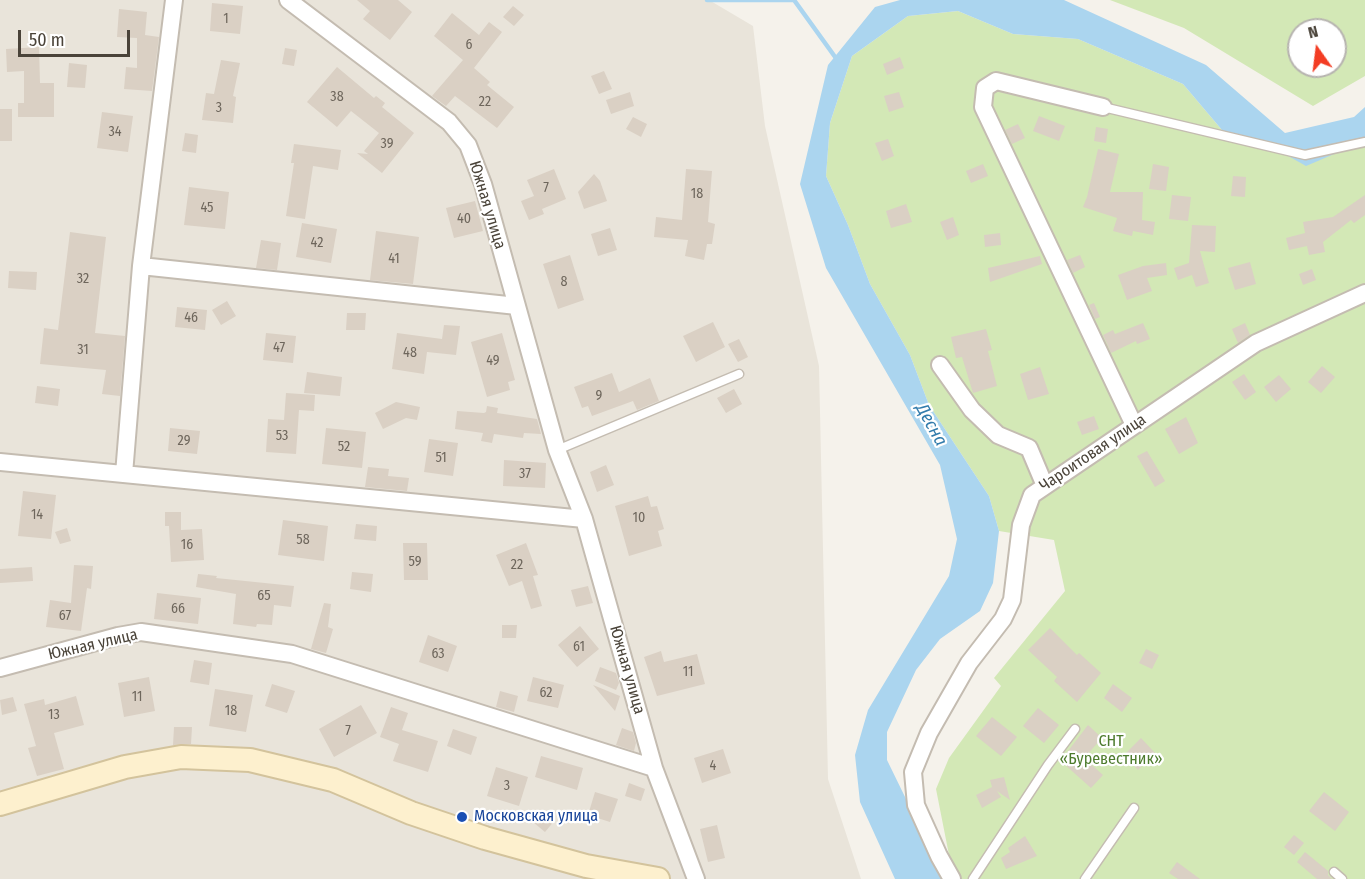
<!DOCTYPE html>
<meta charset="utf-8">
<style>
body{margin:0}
#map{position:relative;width:1365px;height:879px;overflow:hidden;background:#f5f2eb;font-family:"Fira Sans Condensed",sans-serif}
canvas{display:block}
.north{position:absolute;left:1287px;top:18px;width:60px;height:60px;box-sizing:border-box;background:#fff;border:2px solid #b7b4b0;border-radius:50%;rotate:346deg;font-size:16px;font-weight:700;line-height:24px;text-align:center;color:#4a4339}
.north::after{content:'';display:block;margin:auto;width:21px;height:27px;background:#f33d24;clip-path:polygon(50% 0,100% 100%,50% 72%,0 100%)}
.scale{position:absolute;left:18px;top:30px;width:112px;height:27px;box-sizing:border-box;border:3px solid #4a4339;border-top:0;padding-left:8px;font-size:18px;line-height:21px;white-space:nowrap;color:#4a4339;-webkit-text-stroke:4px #fff;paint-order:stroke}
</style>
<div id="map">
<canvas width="1365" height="879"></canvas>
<div class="north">N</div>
<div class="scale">50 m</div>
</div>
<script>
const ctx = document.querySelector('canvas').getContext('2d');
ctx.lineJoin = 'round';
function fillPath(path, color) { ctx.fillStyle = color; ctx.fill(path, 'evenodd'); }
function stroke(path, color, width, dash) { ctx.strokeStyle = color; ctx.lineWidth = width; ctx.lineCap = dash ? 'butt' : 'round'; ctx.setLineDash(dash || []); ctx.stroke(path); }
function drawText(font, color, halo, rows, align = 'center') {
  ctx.font = font + ' "Fira Sans Condensed",sans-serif'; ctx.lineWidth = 4.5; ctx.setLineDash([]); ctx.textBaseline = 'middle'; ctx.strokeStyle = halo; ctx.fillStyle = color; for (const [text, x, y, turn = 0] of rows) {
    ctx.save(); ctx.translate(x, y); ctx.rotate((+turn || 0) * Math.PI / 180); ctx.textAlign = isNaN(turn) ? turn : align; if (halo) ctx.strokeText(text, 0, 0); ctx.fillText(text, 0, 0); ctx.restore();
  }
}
fillPath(new Path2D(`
 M0 0H709L753 26 765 126 819 366 828 779 861 879H0Z`), '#e9e4da');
fillPath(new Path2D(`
 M1110 0H1365V76L1313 106 1184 28ZM1299 30H1335V66H1299Z
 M958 11 1013 34 1078 39 1183 84 1222 130 1365 141V879H961L949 855 936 789 949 758 1001 686 994 678 1065 591 1054 540 999 531 989 496 929 405 910 355 870 284 848 225 826 176 830 123 852 56 908 16Z`), '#d3e8b6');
fillPath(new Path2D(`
 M900 0H1064L1206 65 1285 133 1354 117 1365 107V141L1306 166 1274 148 1222 130 1183 84 1078 39 1013 34 958 11 908 16 852 56 830 123 826 176 848 225 870 284 910 355 929 405 989 496 999 531 993 583 980 611 940 639 916 670 887 732V760L945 879H895L860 802 855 755 868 710 949 576 957 539 940 465 826 268 800 184 828 65 875 7Z`), '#abd5ef');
stroke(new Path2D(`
 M707 0H794L838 61`), '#abd5ef', 4.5);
fillPath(new Path2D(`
 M357 0H398L412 12 390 40 363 19 370 11Z
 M212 3 243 6 240 34 210 31Z
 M513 6 524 15 514 26 503 17Z
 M119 9 147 12 145 35 159 37 152 91 124 89 126 67 137 68V38L117 37Z
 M452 13 479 35 489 22 502 32 474 68 490 82 487 85 514 107 497 128 455 96 446 106 432 96 463 60 434 36Z
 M39 47 40 83H54V117H18V103H24V71L7 72 6 49Z
 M285 48 297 50 294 66 282 64Z
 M900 57 904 68 887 75 883 64Z
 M221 60 240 63 233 96 236 97 233 123 202 120 206 93 214 94Z
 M69 63 87 65 85 88 67 87Z
 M337 67 374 98 376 96 385 103 382 107 414 133 382 173 357 153 368 154 364 151 379 133 351 111 337 127 307 102Z
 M604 71 612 89 599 94 591 76Z
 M630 92 634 106 611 114 606 100Z
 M899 92 904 107 889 112 884 96Z
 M0 109H12V141H0Z
 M102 112 133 116 128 152 97 148Z
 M1039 116 1065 126 1059 141 1033 131Z
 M633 117 647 124 641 137 626 129Z
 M1018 124 1025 138 1012 144 1005 130Z
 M1096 127 1108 129 1106 143 1094 141Z
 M185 133 198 135 196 153 182 151Z
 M888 139 894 156 882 161 875 143Z
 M294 144 341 150 338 170 313 166 305 219 286 216 294 163H291Z
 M1098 149 1119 154 1110 192H1143L1142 220 1155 222 1153 235 1133 231 1132 236 1113 231 1117 218 1083 207 1087 197Z
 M983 164 988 176 971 183 966 171Z
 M1153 164 1169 167 1166 191 1149 189Z
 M554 169 566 199 542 209 544 214 529 220 521 201 534 196 527 180Z
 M686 169 712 171 708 222 715 224 712 244H707L704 260 685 256 688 240 654 237 656 217 682 220Z
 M594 174 600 181 607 201 584 209 578 192Z
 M1233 176 1246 177 1245 197 1231 196Z
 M189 187 229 192 225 229 184 225Z
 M1172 195 1191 197 1188 221 1169 219Z
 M1365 195V215L1354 223 1351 220 1323 242 1325 252 1309 255 1307 246 1289 250 1286 238 1305 233 1303 222 1333 217Z
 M475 201 483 231 454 238 446 208Z
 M906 204 912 222 891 228 886 211Z
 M953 217 959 235 947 240 940 222Z
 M302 223 337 229 331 263 296 257Z
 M1192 225 1216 226 1215 252 1200 251 1209 283 1196 287 1192 275 1178 280 1174 268 1189 263Z
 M610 228 617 250 598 256 591 234Z
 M376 231 419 237 413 284 370 280Z
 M70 232 106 237 95 333 125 336 120 396 102 394 106 370 40 364 44 328 58 330Z
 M1000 233 1001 245 985 247 984 235Z
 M261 240 281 243 277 270 256 268Z
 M570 255 584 300 558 309 543 264Z
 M1080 255 1085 267 1073 273 1067 260Z
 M1040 256 1042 264 990 282 988 268Z
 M1250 262 1256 284 1235 290 1228 268Z
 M1166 263 1167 275 1147 278 1152 291 1127 300 1118 275 1143 266Z
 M1312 269 1316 280 1303 285 1299 274Z
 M9 271 37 272 36 290 8 288Z
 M227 301 236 316 221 325 212 310Z
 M1094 303 1100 317 1095 319 1089 305Z
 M177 307 207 310 205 330 175 327Z
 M347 313H366L365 330H346Z
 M713 322 725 347 696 362 683 336Z
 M1143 323 1150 339 1137 344 1136 341 1111 353 1103 335 1113 330 1115 334Z
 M1245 323 1250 335 1238 343 1232 329Z
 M444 325 460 326 456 355 427 352 424 374 392 369 397 333 442 339Z
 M986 329 992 350 988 351 997 386 973 393 962 357 956 358 951 337Z
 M266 333 296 336 293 363 263 360Z
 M502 333 515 380 508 382 510 390 487 397 471 342Z
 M739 339 748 357 738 362 728 344Z
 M1322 366 1335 377 1321 393 1308 382Z
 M1040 367 1049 394 1028 400 1020 374Z
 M307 372 342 377 340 396 304 393Z
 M612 373 619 392 650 378 659 401 637 410 633 401 592 416 588 406 582 408 574 387Z
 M1244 374 1256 392 1245 400 1232 382Z
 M1279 375 1291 389 1276 402 1264 387Z
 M37 386 60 389 58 406 35 403Z
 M734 389 742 404 726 413 717 398Z
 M286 393 315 395 314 411 299 410 296 454 266 452 268 419 284 420Z
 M396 402 420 407 417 420 406 418 383 429 375 413Z
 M487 406 498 408 497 413 537 419 541 434 524 433 523 438 494 434 492 443 481 441 483 433 455 429 457 411 484 413 486 412Z
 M1094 416 1099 429 1082 435 1077 422Z
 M1186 417 1198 443 1179 454 1165 429Z
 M170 428 200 431 197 454 168 451Z
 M326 428 366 432 362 468 322 464Z
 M429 439 458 443 453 476 424 472Z
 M1147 451 1165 481 1155 487 1137 456Z
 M504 460 546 463 545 488 503 486Z
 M606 465 614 485 597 492 590 472Z
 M368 467 389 469 388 476 409 478 407 491 365 487Z
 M23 491 56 495 51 539 18 536Z
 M648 496 651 507 657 506 664 529 658 531 662 546 629 556 615 506Z
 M165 512H181V530L202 529 204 560 171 562 169 526H165Z
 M283 520 328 526 324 561 278 555Z
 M356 524 377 526 376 541 354 539Z
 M67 528 71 541 60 544 55 532Z
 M403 543H427L428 580H404Z
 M526 543 538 575 533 576 542 606 531 609 522 581 509 586 496 555Z
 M74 565 93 566 91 589 87 588 81 631 46 627 50 600 71 603Z
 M32 567 33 581 0 583V569Z
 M352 572 373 574 371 592 350 589Z
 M198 574 217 576 216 578 294 586 291 607 274 605 272 625 257 624 256 627 233 624 236 594 196 587Z
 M588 586 593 603 576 607 571 590Z
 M157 593 201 598 198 624 154 619Z
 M324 603 331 604 328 627 333 629 326 653 311 649Z
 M502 625H517L516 638H502Z
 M580 626 599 649 577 667 558 645Z
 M1050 628 1077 655 1079 653 1101 673 1077 702 1054 681 1057 677 1028 650Z
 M428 635 457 646 448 672 419 662Z
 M1146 649 1159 655 1152 669 1139 663Z
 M661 651 664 662 697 654 705 684 657 696 644 657Z
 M194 660 212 663 209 685 190 682Z
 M600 667 616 673 619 683 616 690 595 681Z
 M149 677 155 711 124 717 118 683Z
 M533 677 564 685 558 708 527 701Z
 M272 684 295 691 287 713 265 706Z
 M1113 684 1132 698 1122 712 1104 698Z
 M593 685 620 696 615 711Z
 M215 689 253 695 246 732 209 726Z
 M500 691 518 696 514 712 496 707Z
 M76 696 84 725 54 733 64 769 37 776 28 748 36 746 24 704 44 699 45 705Z
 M13 697 17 711 2 715 0 700Z
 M361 705 377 733 334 757 319 729Z
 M391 707 408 713 402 730 438 741 428 772 393 761 399 744 380 737Z
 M1038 708 1059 725 1044 743 1023 726Z
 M992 717 1017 737 1001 756 976 736Z
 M1088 725 1102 738 1084 758 1103 775 1091 788 1063 763 1067 757 1065 755Z
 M174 727H192L191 744 173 745Z
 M622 728 633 732 636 743 634 751 616 745Z
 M453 729 477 737 471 755 447 746Z
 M1141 738 1155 753 1138 770 1124 755Z
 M723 749 731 773 702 783 694 758Z
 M541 756 583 768 577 790 535 777Z
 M496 767 528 777 519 806 487 796Z
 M1004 777 1010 800 997 791 1001 797 982 808 976 795 992 787 990 780Z
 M629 783 645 789 641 801 625 796Z
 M595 792 618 799 610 822 588 815Z
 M1324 792 1349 812 1335 831 1309 811Z
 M543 810 555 820 545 832 533 822Z
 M717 825 725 858 708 862 700 829Z
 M1294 835 1304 843 1294 855 1284 847Z
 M1025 836 1037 856 1006 869 1001 858 1010 852 1008 848Z
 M1305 852 1328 871V875L1332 879H1317L1297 862Z
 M1177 862 1200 879H1178L1169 873Z`), '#dad0c4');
const lane = new Path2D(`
 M1103 107 1305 155 1365 142
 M557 450 739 374
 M1334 872 1342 879
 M973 879 1048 765 1075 729
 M1085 879 1134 808`);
const street = new Path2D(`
 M1103 107 996 81 985 88 983 107 1134 425
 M141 266 517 306
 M940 365 972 410 998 435 1029 448 1045 486
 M0 462 584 519
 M124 474 141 266 174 0
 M0 668 118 636 141 632 292 654 654 768 584 519 557 450 483 184 468 145 449 122 288 0
 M654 768 696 879
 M952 879 939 856 916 805 913 772 929 733 969 663 1003 619 1012 600 1021 525 1032 495 1256 343 1365 293`);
const secondary = new Path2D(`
 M0 804 125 767 181 757 250 760 333 780 411 813 485 838 586 866 658 879`);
stroke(lane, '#c4bcb1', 11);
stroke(street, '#c4bcb1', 20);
stroke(secondary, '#d3c39c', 26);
stroke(lane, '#fff', 8);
stroke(street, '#fff', 16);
stroke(secondary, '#fdf0ce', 22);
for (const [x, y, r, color] of [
 [462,817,6,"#1a4fb4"]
]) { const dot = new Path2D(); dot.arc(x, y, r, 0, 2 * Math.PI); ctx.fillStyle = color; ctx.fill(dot); stroke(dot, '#fff', 2); }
drawText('14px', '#6e665c', null, [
 ["1",226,19],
 ["6",469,45],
 ["38",337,97],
 ["22",485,102],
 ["3",219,108],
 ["34",115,132],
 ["39",387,144],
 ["7",546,188],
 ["18",697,194],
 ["45",207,208],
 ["40",464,219],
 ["42",317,243],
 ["41",394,259],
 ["32",83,279],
 ["8",564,282],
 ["46",191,318],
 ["47",279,348],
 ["31",83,350],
 ["48",410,353],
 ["49",493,361],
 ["9",599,396],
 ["53",282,436],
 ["29",184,441],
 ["52",344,447],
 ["51",441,458],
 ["37",525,474],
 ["14",37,515],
 ["10",639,518],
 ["58",303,540],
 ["16",187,545],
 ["59",415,562],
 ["22",517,565],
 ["65",264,596],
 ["66",178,609],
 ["67",65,616],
 ["61",579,647],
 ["63",438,654],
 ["11",688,672],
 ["62",546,693],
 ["11",137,697],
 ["18",231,711],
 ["13",54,715],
 ["7",348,731],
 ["4",713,766],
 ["3",507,786]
]);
drawText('16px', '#4a4339', '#fff', [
 ["Южная улица",487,205,73],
 ["Чароитовая улица",1093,453,-34],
 ["Южная улица",93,645,-13],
 ["Южная улица",627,670,74]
]);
drawText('16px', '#4d7b2d', '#fff', [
 ["СНТ",1111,742],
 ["«Буревестник»",1111,760]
]);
drawText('16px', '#164399', '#fff', [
 ["Московская улица",474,817]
], 'left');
drawText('italic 18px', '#327cac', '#fff', [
 ["Десна",931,425,61]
]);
</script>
